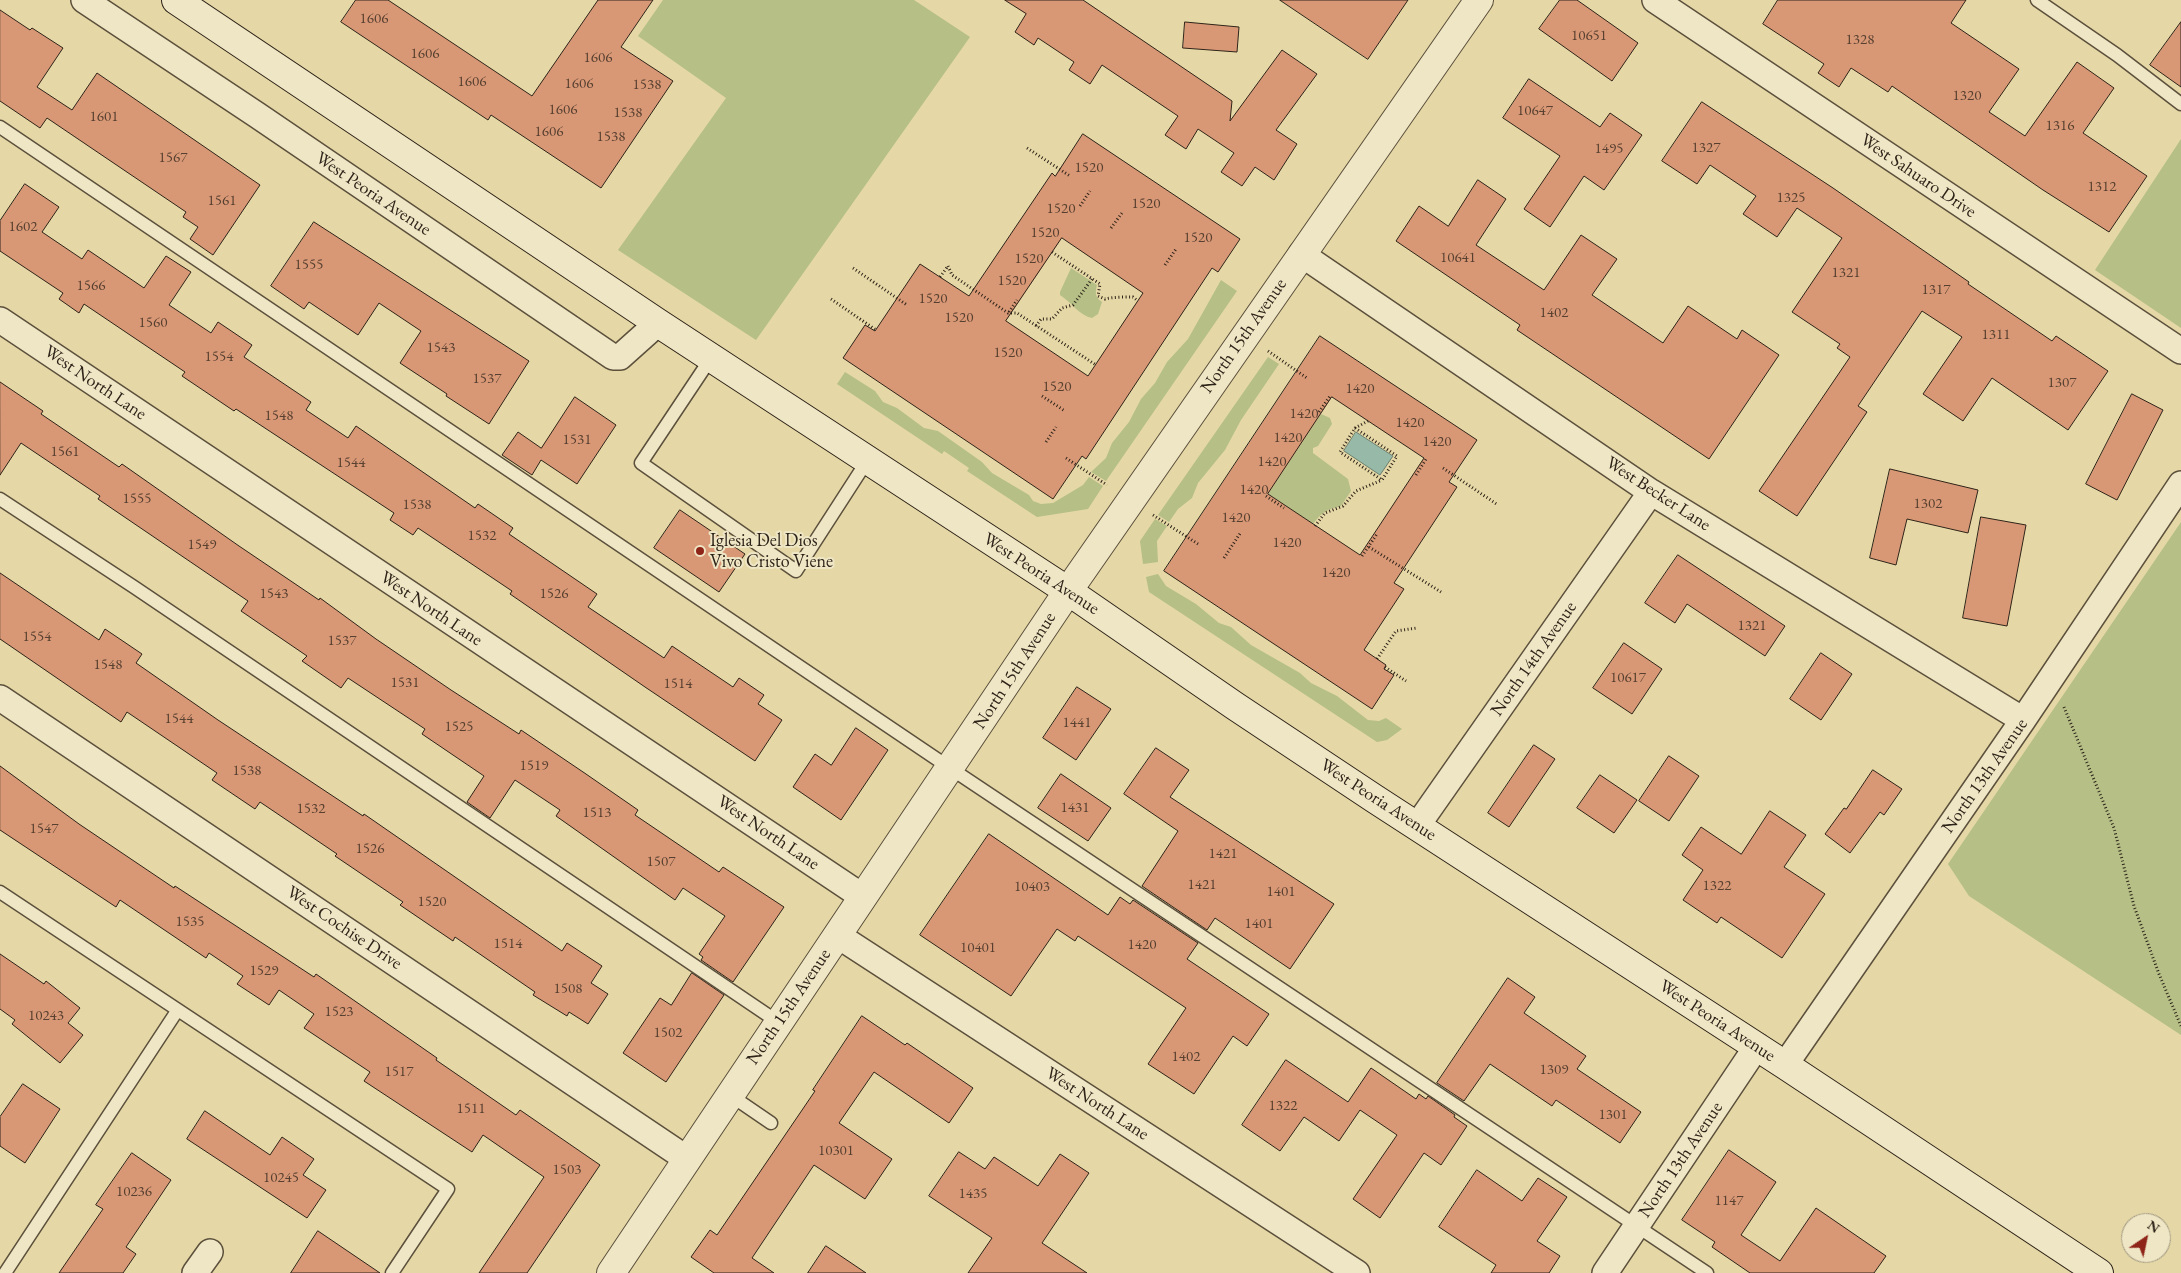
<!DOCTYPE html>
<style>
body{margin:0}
#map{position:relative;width:2181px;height:1273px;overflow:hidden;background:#e5d8a6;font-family:"EB Garamond",serif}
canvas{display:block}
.north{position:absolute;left:2121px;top:1213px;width:50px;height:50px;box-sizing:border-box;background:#eee6c5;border:1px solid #a19880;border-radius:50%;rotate:34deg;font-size:14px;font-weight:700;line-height:20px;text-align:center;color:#2e2318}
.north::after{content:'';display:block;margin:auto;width:18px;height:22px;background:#8f2418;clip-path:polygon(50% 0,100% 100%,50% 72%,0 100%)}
</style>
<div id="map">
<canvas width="2181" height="1273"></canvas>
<div class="north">N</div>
</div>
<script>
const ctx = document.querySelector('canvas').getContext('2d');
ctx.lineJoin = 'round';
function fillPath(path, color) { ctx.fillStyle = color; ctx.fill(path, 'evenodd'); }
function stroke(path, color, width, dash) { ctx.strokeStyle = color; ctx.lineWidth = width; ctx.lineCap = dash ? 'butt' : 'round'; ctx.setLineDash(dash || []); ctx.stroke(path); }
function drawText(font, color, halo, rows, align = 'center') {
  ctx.font = font + ' "EB Garamond",serif'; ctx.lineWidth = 4; ctx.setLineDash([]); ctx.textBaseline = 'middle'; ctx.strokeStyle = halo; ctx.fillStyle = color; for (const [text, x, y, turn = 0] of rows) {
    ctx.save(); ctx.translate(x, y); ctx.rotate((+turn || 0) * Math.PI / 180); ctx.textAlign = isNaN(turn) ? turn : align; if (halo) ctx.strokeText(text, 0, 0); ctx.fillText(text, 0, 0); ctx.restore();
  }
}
fillPath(new Path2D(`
 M663 0H914L970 37 756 340 618 250 726 98 638 36Z
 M2181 139V328L2095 270Z
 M1071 268 1097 285C1095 293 1095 297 1102 302L1098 314 1092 318C1080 316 1071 302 1060 295V292Z
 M1221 280 1237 291 1106 481 1091 472 1106 458 1112 443 1129 422 1141 399 1155 383 1167 362 1188 339Z
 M1268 357 1279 364 1241 420 1225 450 1198 483 1192 498 1178 509 1169 522 1158 515Z
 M845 372 875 391 883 402 897 408 924 428 938 431 982 462 992 473 1029 495 1033 501 1041 504 1053 503 1083 485 1089 477 1103 486 1088 509 1037 517 967 471 969 468 944 451 942 454 837 384Z
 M1321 414 1330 418 1332 424 1318 446 1313 448V453L1348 479 1351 491 1341 506C1327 509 1321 513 1313 524L1268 494Z
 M1155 519 1167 526 1157 541 1158 562 1143 564 1140 541Z
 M2181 522V1035L1969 896 1948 864Z
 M1158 574 1166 586 1196 604 1219 623 1231 627 1251 645 1300 673 1311 683 1337 696 1368 720 1379 721 1386 718 1402 729 1387 740 1377 742 1149 592 1146 577Z`), '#b5bf86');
const water = new Path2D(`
 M1356 432 1393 456 1380 475 1344 451Z`);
fillPath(water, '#96baa7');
stroke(water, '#6c7e6e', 1);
const building = new Path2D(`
 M356 0H388L532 96 598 0H653L621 47 673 81 601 188 491 115 488 120 341 22Z
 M1005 0H1083L1232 101 1230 121 1282 50 1317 74 1276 130 1297 144 1274 180 1255 167 1242 186 1221 172 1234 153 1198 129 1186 149 1165 135 1178 116 1102 65 1090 84 1069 70 1074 62 1038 38 1034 45 1015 32 1026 14Z
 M1280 0H1408L1368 59Z
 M1560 0H1577L1638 43 1612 81 1539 29Z
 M1778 0H1966L1951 23 2019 69 1989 112 2025 136 2077 62 2114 88 2083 133 2147 176 2109 232 2043 190 1892 86 1888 92 1851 68 1839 87 1818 73 1824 64 1763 24Z
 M0 10 30 30 32 28 63 48 37 87 72 110 97 73 260 185 213 255 190 239 198 227 183 217 186 212 47 118 40 128 0 101Z
 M1185 22 1239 27 1237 52 1183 48Z
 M2181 22V87L2150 65Z
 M1529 79 1600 127 1610 113 1642 135 1604 190 1584 176 1550 227 1524 209 1560 156 1503 118Z
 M1702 102 1833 188 1969 282 1968 284 2052 341 2056 336 2108 371 2068 430 1992 378 1963 421 1923 394 1962 337 1922 311 1858 406 1867 412 1797 516 1759 491 1850 357 1837 348 1840 344 1792 312 1842 238 1797 208 1777 237 1743 214 1756 196 1710 165 1697 184 1662 161Z
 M1083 134 1240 239 1218 272 1212 268 1086 459 1082 456 1053 499 843 358 865 325 875 331 920 264 969 296 1052 173 1055 176ZM1062 238 1143 293 1088 376 1006 321Z
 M1478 180 1506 199 1476 245 1544 290 1581 235 1617 259 1592 295 1663 343 1688 306 1737 339 1742 330 1779 355 1709 459 1517 330 1520 325 1396 241 1419 206 1448 226Z
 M25 184 59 207 42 232 82 259 88 250 144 288 166 256 191 272 169 305 211 333 218 322 252 345 244 357 311 402 306 410 348 438 356 426 475 508 478 504 513 528 509 534 597 594 588 607 664 658 672 646 733 687 739 678 764 695 758 704 782 720 755 761 645 687 510 594 512 591 418 528 413 535 390 520 394 513 236 409 234 411 182 376 185 372 84 304 79 313 59 299 63 293 0 251V221Z
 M314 222 529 361 489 424 446 396 447 394 400 363 421 331 379 303 358 335 309 302 304 309 271 286Z
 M1320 336 1477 440 1449 482 1457 487 1394 583 1404 589 1364 650 1386 665 1384 669 1394 675 1372 709 1164 571ZM1332 397 1424 458 1360 555 1268 494Z
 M0 382 43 411 41 414 119 467 122 464 239 546 319 600 320 598 376 639 451 690 519 734 521 730 586 774 638 810 635 815 719 872 723 867 784 907 733 982 701 960 703 957 699 954 725 916 683 888 675 900 556 816 560 810 515 780 490 818 467 802 484 776 422 734 425 729 348 678 341 688 302 661 307 656 241 611 248 601 98 499 100 496 21 443 0 475Z
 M2132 394 2163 410 2117 500 2086 484Z
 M575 397 616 425 577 484 541 460 532 475 502 455 518 432 541 448Z
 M1890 469 1978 490 1968 533 1907 519 1896 565 1870 558Z
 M680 510 745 554 719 592 654 548Z
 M1981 517 2026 525 2007 626 1963 618Z
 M1678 555 1785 626 1765 656 1687 604 1675 623 1645 603Z
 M0 573 99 640 105 629 142 654 136 663 218 720 363 816 364 814 562 951 567 943 602 966 591 983 608 994 588 1024 569 1012 567 1016 533 995 535 992 455 937 453 941 400 905 403 902 335 856 337 854 260 802 255 809 212 780 217 773 127 712 121 722 0 639Z
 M1624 643 1662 669 1632 714 1593 688Z
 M1821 653 1852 674 1821 720 1790 699Z
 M1077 687 1111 709 1076 760 1043 738Z
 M856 728 888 750 841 820 793 787 815 754 831 765Z
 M1534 745 1555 759 1509 827 1488 813Z
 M1156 748 1189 770 1170 797 1334 904 1290 969 1215 918 1207 930 1142 886 1178 831 1124 794Z
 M1669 756 1699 776 1669 821 1639 801Z
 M0 766 79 824 174 888 175 886 314 977 316 974 437 1058 436 1060 516 1115 520 1110 600 1165 527 1273H479L544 1177 483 1135 472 1152 364 1081 370 1072 304 1028 314 1014 279 990 269 1005 237 984 243 976 209 953 206 958 120 900 116 907 0 830Z
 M1873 770 1902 789 1884 815 1880 812 1850 853 1825 834 1844 808 1846 809Z
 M1061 774 1111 808 1088 841 1038 808Z
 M1600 775 1637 800 1614 833 1577 808Z
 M1770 811 1806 835 1784 867 1825 894 1782 958 1721 917 1717 923 1683 900 1703 870 1682 855 1701 827 1741 854Z
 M989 834 1108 915 1120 897 1130 904 1133 900 1198 943 1187 959 1269 1014 1247 1046 1233 1036 1194 1094 1148 1064 1186 1008 1078 936 1075 941 1057 929 1011 996 920 935Z
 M0 954 44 984 46 981 80 1008 68 1023 83 1035 60 1063 12 1024 15 1020 0 1009Z
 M692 973 724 995 666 1082 623 1053 660 998 671 1005Z
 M1508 978 1535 997 1524 1013 1586 1056 1577 1069 1641 1112 1620 1143 1556 1100 1552 1106 1490 1064 1464 1101 1437 1083Z
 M862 1016 905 1045 907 1043 973 1088 949 1123 874 1072 839 1123 892 1159 865 1199 814 1165 752 1258 774 1273H714L691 1257 710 1230 717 1235 815 1091 813 1090Z
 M1286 1060 1348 1102 1371 1068 1416 1099 1419 1094 1426 1099 1428 1096 1455 1115 1454 1117 1467 1126 1441 1165 1424 1153 1380 1218 1353 1199 1397 1135 1360 1110 1339 1141 1304 1117 1280 1151 1242 1125Z
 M23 1084 60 1109 25 1163 0 1146V1117Z
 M205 1111 270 1155 282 1137 314 1159 303 1175 326 1190 307 1218 187 1139Z
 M1729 1150 1776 1182 1741 1235 1780 1261 1816 1208 1886 1256 1874 1273H1750L1712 1247 1715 1242 1682 1220Z
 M959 1152 985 1169 994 1157 1038 1186 1060 1154 1089 1173 1042 1243 1087 1273H968L992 1238 929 1196Z
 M132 1153 171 1180 126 1247 136 1254 123 1273H59L103 1209 96 1205Z
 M1477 1170 1522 1201 1538 1178 1567 1197 1537 1241 1560 1256 1549 1273H1491L1496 1265 1439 1227Z
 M318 1231 380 1273H291Z
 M826 1246 866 1273H808Z`);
fillPath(building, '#d89876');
stroke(building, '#2e2318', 1);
const service = new Path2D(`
 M2037 0 2117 55 2181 104
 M0 127 950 768 1707 1273
 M711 358 641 463 796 571 867 461
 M0 499 134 587 778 1022
 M0 892 448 1189 392 1273
 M730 1095 771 1123
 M5 1273 177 1011`);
const minor = new Path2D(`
 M84 0 257 115 613 357H620L658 323
 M1655 0 2181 351
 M1301 254 1651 492 2023 720
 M0 320 863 897
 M0 698 687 1159
 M1417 826 1651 492
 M837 935 1357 1273
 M1785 1065 2023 720 2181 484
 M195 1273 210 1252
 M1605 1273 1757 1046`);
const tertiary = new Path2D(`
 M611 1273 1068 591 1479 0`);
const secondary = new Path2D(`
 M176 0 658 323 1068 591 1235 706 1375 799 1785 1065 2099 1273`);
stroke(service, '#5c503c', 15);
stroke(minor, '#5c503c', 28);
stroke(tertiary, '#5c503c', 30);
stroke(secondary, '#2e2318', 30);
stroke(new Path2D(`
 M1027 148 1070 176
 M1080 206 1090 191
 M1111 228 1122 213
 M1052 252 1100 284 1098 296 1105 299C1112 297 1124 297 1133 297L1138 301
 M1165 265 1176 249
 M948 266 952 275 1008 313H1017L1096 365
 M853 268 907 305
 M940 277 948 266
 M831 299 876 330
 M1009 312 1017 300
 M1036 326 1041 319H1052L1062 308 1073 305 1092 279
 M1268 351 1307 378
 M1042 396 1065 411
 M1319 412 1330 396
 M1355 428 1397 456 1382 480 1340 452 1355 428 1368 421
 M1046 442 1056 427
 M1066 458 1107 485
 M1443 468 1498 505
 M1416 475 1426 459
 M1266 496 1284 508
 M1153 515 1198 544
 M1315 526 1325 513 1343 506 1356 491 1382 480
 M1369 547 1441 592
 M1362 556 1377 534
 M1224 558 1241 532
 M1377 659 1396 631 1417 628
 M1385 667 1406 681
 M2064 707 2114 828 2134 906 2159 974 2181 1026`), '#2e2318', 3, [1, 2.5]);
stroke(service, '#eee6c5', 12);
stroke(minor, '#eee6c5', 25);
stroke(tertiary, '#eee6c5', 28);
stroke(secondary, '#eee6c5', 28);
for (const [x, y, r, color] of [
 [700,551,5,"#8f2418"]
]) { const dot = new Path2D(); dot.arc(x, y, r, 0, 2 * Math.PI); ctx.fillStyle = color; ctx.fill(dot); stroke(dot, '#eee6c5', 2); }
drawText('15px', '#584030', null, [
 ["1606",374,19],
 ["10651",1589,36],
 ["1328",1860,40],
 ["1606",425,54],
 ["1606",598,58],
 ["1606",472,82],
 ["1606",579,84],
 ["1538",647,85],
 ["1320",1967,96],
 ["1606",563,110],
 ["10647",1535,111],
 ["1538",628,113],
 ["1601",104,117],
 ["1316",2060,126],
 ["1606",549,132],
 ["1538",611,137],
 ["1327",1706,148],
 ["1495",1609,149],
 ["1567",173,158],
 ["1520",1089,168],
 ["1312",2102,187],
 ["1325",1791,198],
 ["1561",222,201],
 ["1520",1146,204],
 ["1520",1061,209],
 ["1602",23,227],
 ["1520",1045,233],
 ["1520",1198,238],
 ["10641",1458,258],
 ["1520",1029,259],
 ["1555",309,265],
 ["1321",1846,273],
 ["1520",1012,281],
 ["1566",91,286],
 ["1317",1936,290],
 ["1520",933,299],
 ["1402",1554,313],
 ["1520",959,318],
 ["1560",153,323],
 ["1311",1996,335],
 ["1543",441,348],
 ["1520",1008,353],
 ["1554",219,357],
 ["1537",487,379],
 ["1307",2062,383],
 ["1520",1057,387],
 ["1420",1360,389],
 ["1420",1304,414],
 ["1548",279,416],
 ["1420",1410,423],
 ["1420",1288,438],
 ["1531",577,440],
 ["1420",1437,442],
 ["1561",65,452],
 ["1420",1272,462],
 ["1544",351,463],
 ["1420",1254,490],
 ["1555",137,499],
 ["1302",1928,504],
 ["1538",417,505],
 ["1420",1236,518],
 ["1532",482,536],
 ["1420",1287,543],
 ["1549",202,545],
 ["1420",1336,573],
 ["1543",274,594],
 ["1526",554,594],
 ["1321",1752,626],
 ["1554",37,637],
 ["1537",342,641],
 ["1548",108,665],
 ["10617",1628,678],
 ["1531",405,683],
 ["1514",678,684],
 ["1544",179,719],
 ["1441",1077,723],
 ["1525",459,727],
 ["1519",534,766],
 ["1538",247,771],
 ["1431",1075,808],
 ["1532",311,809],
 ["1513",597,813],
 ["1547",44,829],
 ["1526",370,849],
 ["1421",1223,854],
 ["1507",661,862],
 ["1421",1202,885],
 ["1322",1717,886],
 ["10403",1032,887],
 ["1401",1281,892],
 ["1520",432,902],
 ["1535",190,922],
 ["1401",1259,924],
 ["1514",508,944],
 ["1420",1142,945],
 ["10401",978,948],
 ["1529",264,971],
 ["1508",568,989],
 ["1523",339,1012],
 ["10243",46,1016],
 ["1502",668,1033],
 ["1402",1186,1057],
 ["1309",1554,1070],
 ["1517",399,1072],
 ["1322",1283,1106],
 ["1511",471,1109],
 ["1301",1613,1115],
 ["10301",836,1151],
 ["1503",567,1170],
 ["10245",281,1178],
 ["10236",134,1192],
 ["1435",973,1194],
 ["1147",1729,1201]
]);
drawText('18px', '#2e2318', '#eee6c5', [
 ["West Sahuaro Drive",1918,176,34],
 ["West Peoria Avenue",373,194,34],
 ["North 15th Avenue",1244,336,-55],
 ["West North Lane",95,383,34],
 ["West Becker Lane",1658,494,33],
 ["West Peoria Avenue",1041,574,33],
 ["West North Lane",431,609,34],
 ["North 14th Avenue",1534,659,-55],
 ["North 15th Avenue",1015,671,-57],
 ["North 13th Avenue",1985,776,-55],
 ["West Peoria Avenue",1378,800,33],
 ["West North Lane",768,833,34],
 ["West Cochise Drive",344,928,34],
 ["North 15th Avenue",789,1007,-56],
 ["West Peoria Avenue",1717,1021,33],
 ["West North Lane",1097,1104,33],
 ["North 13th Avenue",1681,1160,-56]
]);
drawText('18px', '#2e2318', '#eee6c5', [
 ["Iglesia Del Dios",710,541],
 ["Vivo Cristo Viene",710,562]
], 'left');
</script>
